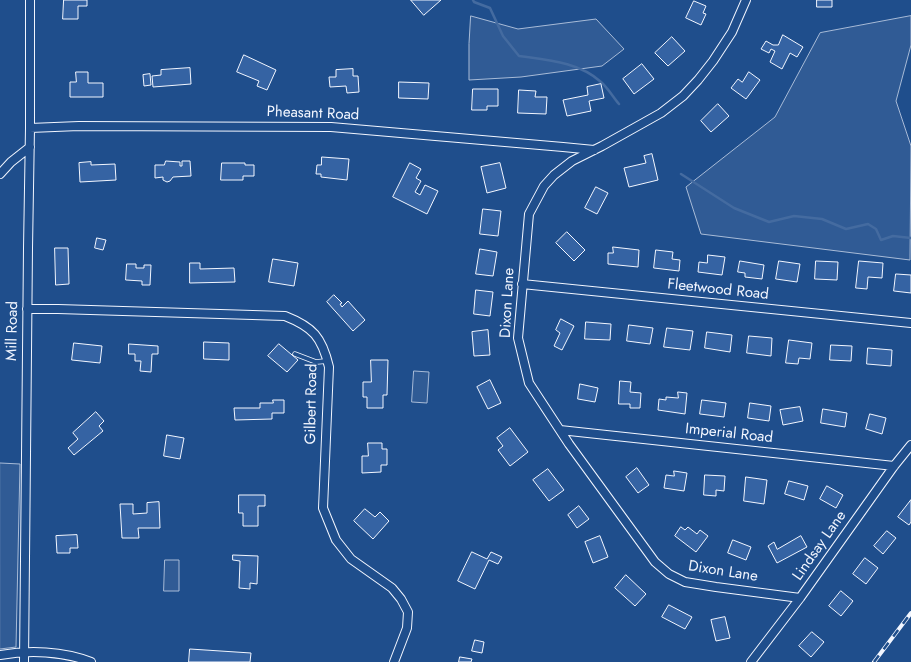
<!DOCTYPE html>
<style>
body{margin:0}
canvas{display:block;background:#1f4e8c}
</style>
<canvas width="911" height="662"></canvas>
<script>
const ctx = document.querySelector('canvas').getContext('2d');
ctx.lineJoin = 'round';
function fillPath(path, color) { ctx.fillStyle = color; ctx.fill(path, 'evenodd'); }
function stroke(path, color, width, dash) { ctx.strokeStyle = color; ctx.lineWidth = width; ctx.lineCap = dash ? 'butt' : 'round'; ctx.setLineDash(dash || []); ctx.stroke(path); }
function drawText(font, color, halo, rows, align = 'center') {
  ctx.font = font + ' Jost,sans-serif'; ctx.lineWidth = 3; ctx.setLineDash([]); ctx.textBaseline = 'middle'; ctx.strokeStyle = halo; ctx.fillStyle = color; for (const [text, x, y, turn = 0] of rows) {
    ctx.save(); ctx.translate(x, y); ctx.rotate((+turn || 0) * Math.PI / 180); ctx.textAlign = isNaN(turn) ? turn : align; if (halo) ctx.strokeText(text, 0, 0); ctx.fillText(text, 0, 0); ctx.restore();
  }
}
const built = new Path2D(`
 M471 16 518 29 596 19 624 49 602 66 521 77 469 80V44Z
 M911 16V45L896 101 911 146 910 260 701 234 686 187 775 117 820 33Z
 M414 371 429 372 427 403 412 402Z
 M0 463 20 464 16 647 0 649Z
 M165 560H179V591H164Z`);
fillPath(built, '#305b95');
stroke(built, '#a8bbd7', 1);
stroke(new Path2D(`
 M473 0 474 2 490 8 503 36 519 56C547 60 579 62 601 82 608 88 613 97 619 104
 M681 174 734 208 769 222 794 216 822 219 846 229 868 224 876 229 881 240 893 236 911 238`), '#446ba0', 2.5);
const building = new Path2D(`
 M64 0H87V6H78V19H63Z
 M411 0H441L424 15Z
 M817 0H832V7H817Z
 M694 1 706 6 703 13 706 14 701 25 686 18Z
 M783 35 803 47 797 57 790 53 782 69 770 62 775 51 771 49 769 53 761 49 766 41 773 45H778Z
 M672 37 685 51 668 66 655 53Z
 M244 55 276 70 267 90 257 86 259 81 237 72Z
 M642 64 654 79 634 94 623 79Z
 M190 68 191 84 153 87 152 76 161 75V70Z
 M353 69V76H358L359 92 347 93 346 86 330 87 329 77H336V70Z
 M76 72H88V83H103V97H70V82H76Z
 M749 72 760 80 746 99 731 88 738 79 742 82Z
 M150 74 151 85 144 86 143 75Z
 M399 82 429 83 428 99 399 98Z
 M601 84 604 98 589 101 591 111 567 116 563 100 588 95 587 87Z
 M473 89H498V106H487V110H472Z
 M519 90 536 91 535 97H547L546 114 518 113Z
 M718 104 729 116 711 132 701 121Z
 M652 154 658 180 629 187 624 168 646 163 644 156Z
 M322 157 349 159 347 180 321 177V174H316L317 165H321Z
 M166 161 180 162V166H182V161H190L191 176 173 177 170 181 167 182 163 180V177L155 178V165H164Z
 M91 162V165L115 164 116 180 80 182 79 163Z
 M222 163H245V165H254V176H243V180H221Z
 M410 163 421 169 416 178 421 181 415 192 420 195 425 185 438 191 427 214 393 197Z
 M500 163 506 188 487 193 481 167Z
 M596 187 608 193 597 214 585 208Z
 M483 209 501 211 498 236 480 234Z
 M567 232 585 250 574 261 556 243Z
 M97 238 106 240 103 250 95 248Z
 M613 247 639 250 638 267 608 264V253H613Z
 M55 248H68L69 284 56 285Z
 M480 249 497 252 493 276 476 274Z
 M656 250 673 252 672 259 680 260 679 271 654 268Z
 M708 255 725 257 722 275 698 272 699 262 707 263Z
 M273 259 298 263 294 286 269 282Z
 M740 261 764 265 762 279 745 277V273L738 272Z
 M779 261 800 264 797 282 776 279Z
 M816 261 838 262 837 280 815 279Z
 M859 261 883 263 882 278 868 277 867 289 856 288Z
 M190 263H200V269L234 268 235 282 190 283Z
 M127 264H136V268H144V265H151L150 285H142V281L126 280Z
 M896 274 911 275V293L894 291Z
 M476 290 493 292 490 316 474 314Z
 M334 295 342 303 340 304 342 307 348 301 365 320 353 331 327 302Z
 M561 319 574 326 562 350 554 346 560 333 556 330Z
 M586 322 611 324 610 340 585 339Z
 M629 325 653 328 650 344 627 341Z
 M667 328 693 331 690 350 664 347Z
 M488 330 490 355 474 356 472 332Z
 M707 332 732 335 730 352 705 348Z
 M749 336 772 338 771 356 747 353Z
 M789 340 812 343 810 359 799 358 798 364 786 363Z
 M204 342 229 343V360L204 359Z
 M74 343 102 346 100 363 72 360Z
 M129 344 158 346V354H152L151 372 140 371 141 361H135V354H129Z
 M279 344 298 360 287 372 268 356Z
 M831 345 852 346 851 361 830 360Z
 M868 348 892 350 891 366 867 364Z
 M371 360H388L387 395H383V408H367V397H363V382H371Z
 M490 380 501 403 488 409 477 387Z
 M620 381 631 382 630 392 641 393 640 408H630V404H619Z
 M580 384 598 388 595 402 578 399Z
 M678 392 687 393 685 414 658 410 659 399 666 400V397L678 398Z
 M273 400H284V413H272V419L235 420 234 408H260V403H273Z
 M702 400 726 403 724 417 700 414Z
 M750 403 771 406 769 421 748 418Z
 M800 407 803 421 783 425 780 410Z
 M823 409 847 413 845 427 821 423Z
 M96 412 104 421 99 426 103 431 74 455 68 448 78 439 73 433Z
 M870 414 886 418 882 434 866 429Z
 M510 428 528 452 510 466 498 450 503 446 497 438Z
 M167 435 184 438 180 459 164 456Z
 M368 443H382V449H387V465H381V472L362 473V456H368Z
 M637 468 649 485 638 493 626 477Z
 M548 469 564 490 549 501 533 480Z
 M674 471 687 473 684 491 664 488 666 475 674 476Z
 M705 475 725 476 724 491 716 490V496L704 495Z
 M746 477 767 480 764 504 744 501Z
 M789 481 808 486 804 500 785 494Z
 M827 486 843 495 836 508 820 499Z
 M239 495H265V506H258V526H243V513H239Z
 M911 500V522L909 525 898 517Z
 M159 502 160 528H138L139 538H122L120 504H133V514L147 513V503Z
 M579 506 589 519 577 528 568 515Z
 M365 509 375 517 380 512 389 521 373 539 354 521Z
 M681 527 685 530 688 527 697 534 700 530 708 536 696 552 675 536Z
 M887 531 896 538 883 554 874 546Z
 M77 535 78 548H70V553H57L56 536Z
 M600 536 608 557 593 563 585 542Z
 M801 536 807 547 777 563 768 546 774 542 777 549Z
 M733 540 751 547 746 560 728 553Z
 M472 552 487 559 491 552 502 557 498 564 489 560 475 589 458 581Z
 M233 555 258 556 257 584 250 583V589L239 588 240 561 233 560Z
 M865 558 878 568 866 584 853 574Z
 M626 575 646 594 635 606 615 588Z
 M841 591 853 601 841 616 829 606Z
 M669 605 692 617 685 629 662 617Z
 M725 617 730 638 716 641 711 620Z
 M812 632 824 642 811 657 799 646Z
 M475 640 484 642 482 653 472 651Z
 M190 649 251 653 250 662H189Z
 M460 657 472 659 471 662H459Z`);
fillPath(building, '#3563a3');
stroke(building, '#f2f6ff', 1);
const service = new Path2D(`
 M295 354 316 362 327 361`);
const minor = new Path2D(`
 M746 0 732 32 713 61 698 80 683 96 661 113 602 146 572 161 554 175 544 186 529 214 518 338 529 383 569 444 655 562 669 574 685 582 716 587 800 598
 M30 128 79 126 331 127 563 147 594 150
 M0 174 11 162 30 147
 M522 284 911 323
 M27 309H58L285 316C313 327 322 337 329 367L323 508 336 540 351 559 392 588 401 599 408 612 407 628 394 662
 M560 430 894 466
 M0 655C29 650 63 651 91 662
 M24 662 28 248 30 128V0
 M751 662 800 598 894 466 911 445`);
stroke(service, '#f2f6ff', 5.5);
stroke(minor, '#f2f6ff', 10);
stroke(service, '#1f4e8c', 4);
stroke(minor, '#1f4e8c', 8);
const rail = new Path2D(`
 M874 662 911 613`);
stroke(rail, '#f2f6ff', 4);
stroke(rail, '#1f4e8c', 2.5, [8]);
drawText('15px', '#f2f6ff', '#1f4e8c', [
 ["Pheasant Road",313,114,2],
 ["Fleetwood Road",718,290,6],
 ["Dixon Lane",508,303,-87],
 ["Mill Road",13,331,-89],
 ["Gilbert Road",312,404,-89],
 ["Imperial Road",729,434,6],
 ["Lindsay Lane",820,546,-55],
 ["Dixon Lane",723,572,9]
]);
</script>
